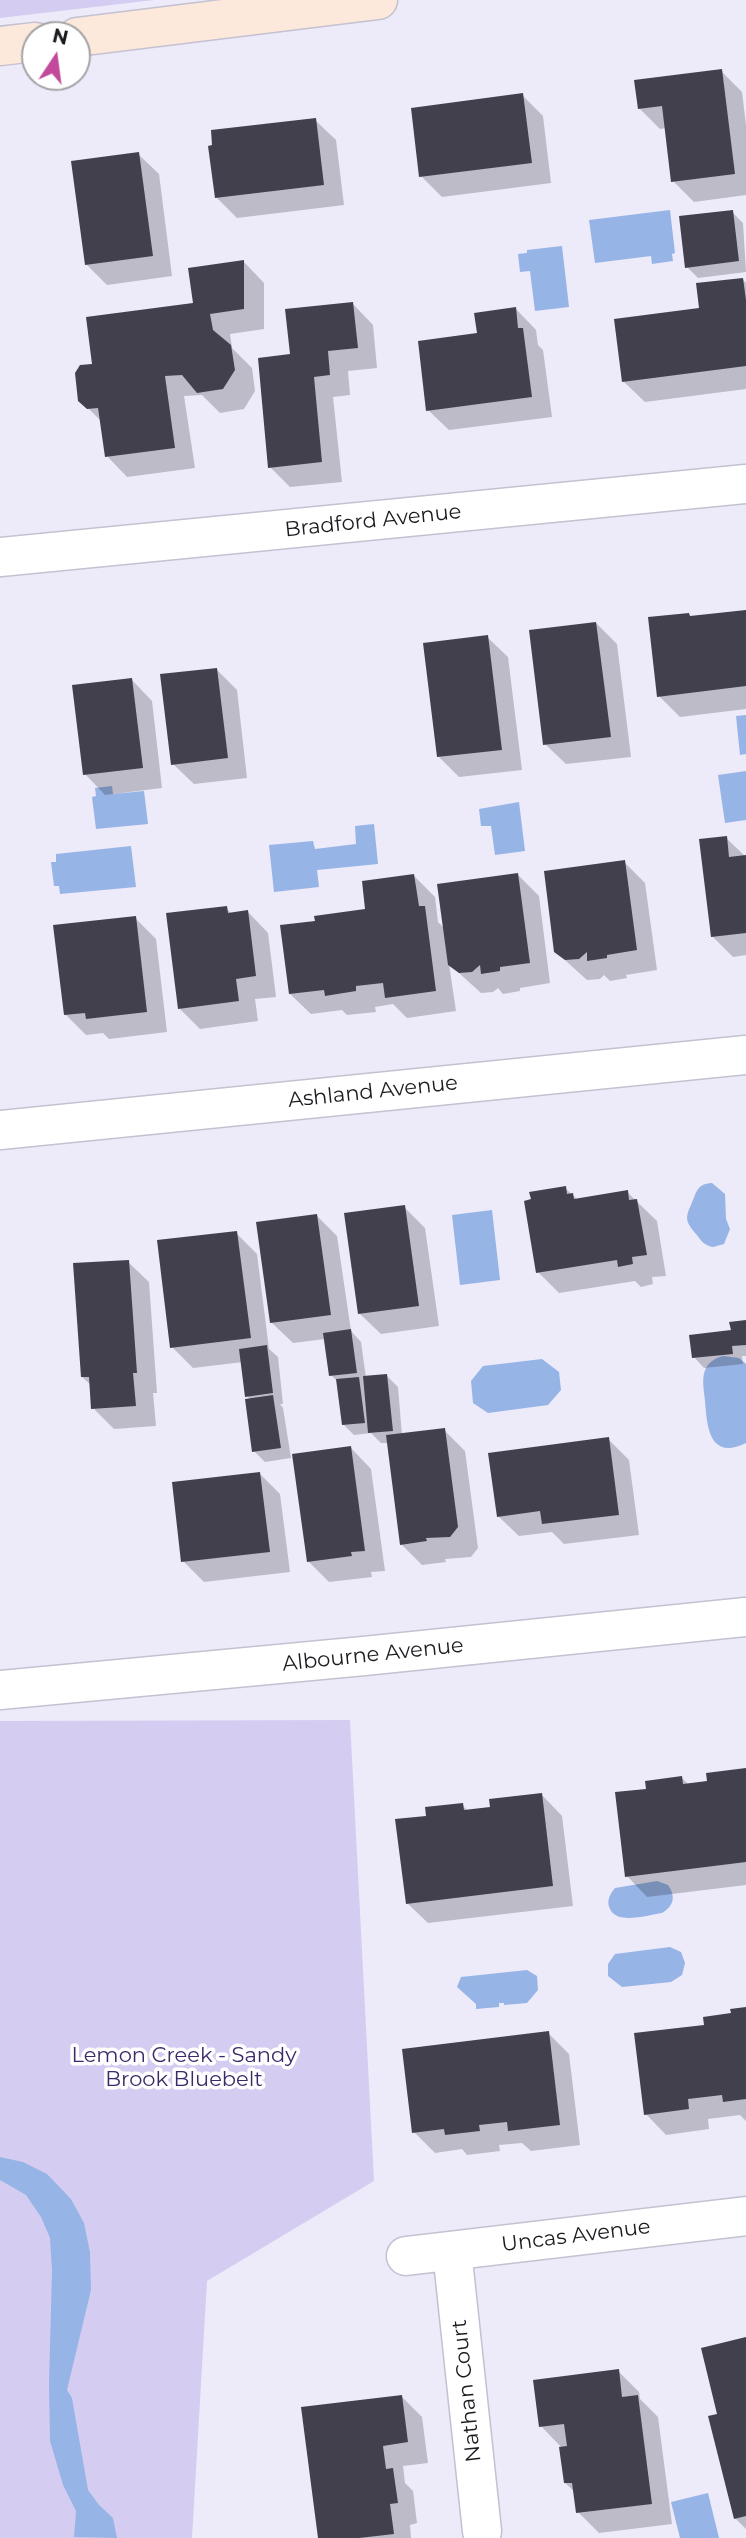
<!DOCTYPE html>
<style>
body{margin:0}
#map{position:relative;width:746px;height:2538px;overflow:hidden;background:#edeafa;font-family:Montserrat,sans-serif}
canvas{display:block}
.north{position:absolute;left:21px;top:21px;width:70px;height:70px;box-sizing:border-box;background:#fff;border:2px solid #a4a4a6;border-radius:50%;rotate:13deg;font-size:19px;font-weight:700;line-height:28px;text-align:center;color:#1c1b20}
.north::after{content:'';display:block;margin:auto;width:24px;height:32px;background:#c3499b;clip-path:polygon(50% 0,100% 100%,50% 72%,0 100%)}
</style>
<div id="map">
<canvas width="746" height="2538"></canvas>
<div class="north">N</div>
</div>
<script>
const ctx = document.querySelector('canvas').getContext('2d');
ctx.lineJoin = 'round';
function fillPath(path, color) { ctx.fillStyle = color; ctx.fill(path, 'evenodd'); }
function stroke(path, color, width, dash) { ctx.strokeStyle = color; ctx.lineWidth = width; ctx.lineCap = dash ? 'butt' : 'round'; ctx.setLineDash(dash || []); ctx.stroke(path); }
function drawText(font, color, halo, rows, align = 'center') {
  ctx.font = font + ' Montserrat,sans-serif'; ctx.lineWidth = 7; ctx.setLineDash([]); ctx.textBaseline = 'middle'; ctx.strokeStyle = halo; ctx.fillStyle = color; for (const [text, x, y, turn = 0] of rows) {
    ctx.save(); ctx.translate(x, y); ctx.rotate((+turn || 0) * Math.PI / 180); ctx.textAlign = isNaN(turn) ? turn : align; if (halo) ctx.strokeText(text, 0, 0); ctx.fillText(text, 0, 0); ctx.restore();
  }
}
fillPath(new Path2D(`
 M0 0H154L0 18Z
 M350 1720 374 2181 207 2281 192 2538H0V1721Z`), '#d4cdf1');
fillPath(new Path2D(`
 M670 210 675 253 672 254 673 261 652 264 651 256 595 263 589 220Z
 M562 246 569 307 535 311 530 271 520 272 518 254 527 253V250Z
 M746 715V754L740 755 736 716Z
 M746 771V820L725 823 718 775Z
 M112 786 113 794 144 791 148 824 96 829 92 797 96 796 95 788Z
 M519 802 525 851 495 855 491 826H481L479 809Z
 M374 824 378 864 317 870 319 887 274 892 269 845 313 841 315 849 356 844 355 826Z
 M131 846 136 887 60 894 59 886H54L51 862H56V854Z
 M712 1183 725 1194 726 1219 730 1229 724 1244 713 1247C703 1245 702 1241 696 1234 687 1223 684 1219 691 1205 697 1192 696 1184 712 1183Z
 M492 1210 500 1280 460 1285 452 1215Z
 M723 1356 739 1358 746 1364V1443C709 1461 707 1426 705 1401 704 1390 701 1378 706 1368 710 1361 716 1358 723 1356Z
 M542 1359 559 1372 561 1390 548 1405 488 1413 473 1403 471 1381 483 1366Z
 M657 1881 668 1885C676 1896 674 1906 662 1913 648 1915 617 1925 610 1909 606 1901 610 1894 615 1888Z
 M670 1947 681 1952 685 1963 682 1975 671 1982 622 1987 608 1976V1964L615 1954Z
 M527 1970 537 1976 538 1990 527 2003 504 2005V2003H499V2007L476 2009V2004L457 1987 461 1977Z
 M0 2157 23 2162 47 2174 71 2199 84 2223 90 2252 91 2290 67 2390 72 2398 88 2490 99 2505 113 2518 117 2538 74 2537 76 2511 63 2485 50 2441 49 2384 52 2270 50 2238 41 2217 26 2195 0 2180Z
 M708 2493 719 2538H680L671 2502Z`), '#97b4e6');
fillPath(new Path2D(`
 M721 71 742 92 746 125V195L694 202 673 181 666 128 660 129 639 108Z
 M522 95 543 116 551 183 442 197 421 176Z
 M315 120 336 140 344 205 237 218 216 197Z
 M138 154 159 174 172 276 107 285 86 264Z
 M732 212 743 223 746 272 698 278 687 267Z
 M244 262 264 283V329L230 334 232 348 252 368 255 391 244 409 220 413 202 395 184 396 195 468 127 477 107 456 102 422 80 400 94 365 195 304Z
 M742 279 746 283V389L645 402 624 382 701 310Z
 M353 304 373 325 377 368 348 371 350 395 333 397 342 482 290 487 270 467 292 356Z
 M516 309 536 330 538 345 543 350 552 417 449 430 428 410 479 335Z
 M746 611V709L680 717 659 696 692 618Z
 M596 623 617 644 631 757 566 764 545 744Z
 M487 637 508 657 522 770 459 777 439 757Z
 M216 669 237 690 247 778 194 784 173 764Z
 M132 680 152 701 162 788 105 795 85 774Z
 M726 838 746 857V955L733 957 712 936Z
 M624 862 645 883 657 970 626 975 627 978 610 981 604 975 600 979 587 980 556 952Z
 M518 875 539 896 550 983 520 988V991L503 994 498 988 493 992 481 993 449 964 456 1011 407 1018 393 1004 375 1007 376 1012 347 1015 342 1010 311 1014 290 994 317 922 367 910 414 876 435 897 438 922 445 929Z
 M226 908 232 914 248 912 268 933 276 997 255 999 258 1021 200 1029 179 1008Z
 M135 918 156 939 167 1032 109 1039 103 1033 86 1035 65 1014Z
 M565 1188 578 1200 627 1192 657 1221 666 1276 652 1277 653 1284 641 1287 635 1281 559 1293 538 1272Z
 M404 1207 425 1228 439 1326 381 1334 360 1314Z
 M316 1215 337 1236 351 1331 361 1342 366 1378 387 1376 398 1387 402 1435 444 1430 465 1451 478 1548 471 1557 445 1559 446 1562 422 1565 401 1544 388 1443H381L371 1433 354 1435 344 1425 339 1383 331 1375 325 1339 293 1343 272 1323Z
 M236 1233 257 1254 269 1349 278 1357 283 1404H280L283 1408 291 1458 265 1462 254 1451 251 1400 247 1396 243 1362 193 1368 172 1347Z
 M128 1262 149 1282 157 1393H153L156 1426 114 1429 93 1408 91 1385 82 1377Z
 M746 1322V1356H742L743 1364 704 1368 694 1357Z
 M608 1439 629 1460 639 1535 564 1544 552 1532 519 1536 498 1516Z
 M351 1448 371 1469 385 1571 371 1572 372 1577 329 1582 308 1561Z
 M260 1474 280 1494 290 1572 204 1582 183 1561Z
 M746 1770V1885L647 1897 627 1876 648 1790 682 1778 689 1785 709 1782Z
 M542 1795 562 1816 573 1906 428 1923 407 1903 428 1817 462 1805 469 1812 492 1809Z
 M746 2008V2121L740 2115 708 2119 709 2129 666 2135 646 2114 733 2014Z
 M548 2033 569 2054 580 2145 531 2151 522 2143 499 2145 500 2151 467 2155 462 2149 435 2153 414 2132Z
 M746 2338V2529L735 2518 719 2415Z
 M618 2371 639 2392 640 2399 658 2417 672 2524 599 2533 578 2512 575 2492 565 2483 561 2447 541 2426Z
 M402 2397 422 2417 428 2463 403 2466 405 2483 413 2491 417 2523 410 2525 411 2538H319Z`), '#0003');
fillPath(new Path2D(`
 M722 69 735 174 671 182 662 106 638 109 634 80Z
 M523 93 532 163 419 177 411 108Z
 M316 118 324 185 215 198 208 146 212 145 211 130Z
 M139 152 153 256 85 265 71 161Z
 M733 210 739 261 685 268 679 216Z
 M244 260V309L210 314 213 330 231 345 235 370 223 389 197 393 182 375 165 376 175 448 105 457 98 408 87 409 78 401 75 373 80 365 92 364 86 317 193 303 188 268Z
 M743 278 746 300V366L622 382 614 319 699 308 696 283Z
 M353 302 358 348 328 351 330 375 314 377 322 462 268 468 258 358 290 354 285 309Z
 M516 307 518 328H523L532 397 426 411 418 341 477 333 474 313Z
 M746 610V686L657 697 648 617 689 613 690 616Z
 M596 622 611 737 543 745 529 630Z
 M488 635 502 750 437 757 423 643Z
 M217 668 228 758 171 765 160 674Z
 M132 678 143 768 83 775 72 685Z
 M727 836 729 857 746 855V933L711 937 699 839Z
 M625 860 637 950 607 955V958L587 961V952L579 959 565 960 554 952 544 871Z
 M518 873 530 963 500 967V971L481 974 480 965 472 972 459 973 448 965 437 884Z
 M414 874 419 906H425L436 991 385 998 383 983 356 986V991L325 996 324 990 289 994 280 925 315 921 314 916 365 909 362 881Z
 M227 906 228 913 248 910 256 976 236 979 239 1001 178 1009 166 913Z
 M136 916 147 1012 86 1019 85 1013 64 1015 53 925Z
 M566 1186 567 1194 573 1193 574 1199 628 1190 629 1200 637 1199 647 1255 632 1257 633 1264 618 1267 617 1260 536 1273 524 1201 531 1199 529 1192Z
 M405 1205 419 1306 358 1314 344 1213Z
 M317 1214 331 1315 270 1323 256 1222Z
 M237 1231 251 1338 170 1348 157 1240Z
 M129 1260 137 1373H133L136 1406 91 1409 89 1377H81L73 1263Z
 M746 1320V1345L732 1346 733 1354 692 1358 689 1335 731 1330 729 1322Z
 M351 1329 357 1373 329 1376 323 1333Z
 M267 1345 273 1393 245 1397 239 1349Z
 M387 1374 393 1431 368 1433 363 1376Z
 M359 1377 365 1423 342 1425 336 1379Z
 M273 1395 281 1448 252 1452 245 1399Z
 M445 1428 458 1527 450 1537 426 1538 427 1541 400 1545 386 1435Z
 M609 1437 619 1515 542 1524 540 1511 497 1517 488 1453Z
 M351 1446 365 1551 351 1552 352 1556 307 1562 292 1454Z
 M260 1472 270 1552 181 1562 172 1482Z
 M746 1768V1862L625 1877 615 1792 646 1789 645 1781 682 1776 683 1784 707 1781 706 1773Z
 M542 1793 553 1886 406 1904 395 1819 426 1816 425 1807 463 1803 464 1810 490 1807 489 1799Z
 M746 2007V2099L723 2102 722 2095 688 2099 689 2109 644 2115 634 2033 704 2025 703 2017 731 2013 730 2009Z
 M549 2031 560 2125 508 2131 507 2122 479 2125 480 2131 445 2135 444 2129 412 2133 402 2049Z
 M746 2337V2516L734 2519 708 2416 717 2414 701 2348Z
 M619 2369 622 2397 638 2395 652 2504 576 2513 572 2483H564L559 2447 567 2446 564 2424 539 2427 533 2380Z
 M402 2395 408 2442 383 2446 386 2469 393 2468 398 2503 390 2504 394 2534 359 2538H318L301 2407Z`), '#42404c');
const minor = new Path2D(`
 M0 557 746 484
 M0 1130 746 1055
 M0 1690 364 1656 746 1617
 M452 2251 482 2531
 M406 2256 746 2216`);
const secondary = new Path2D(`
 M77 37 378 0
 M0 46 35 42`);
stroke(minor, '#c4c1d0', 41);
stroke(secondary, '#c4c1d0', 41);
stroke(minor, '#fff', 38);
stroke(secondary, '#fde8dc', 38);
drawText('21px', '#1c1b20', '#fff', [
 ["Bradford Avenue",373,521,-6],
 ["Ashland Avenue",373,1092,-6],
 ["Albourne Avenue",373,1655,-6],
 ["Uncas Avenue",576,2236,-7],
 ["Nathan Court",467,2391,-96]
]);
drawText('21px', '#3c2969', '#fff', [
 ["Lemon Creek - Sandy",184,2056],
 ["Brook Bluebelt",184,2080]
]);
</script>
